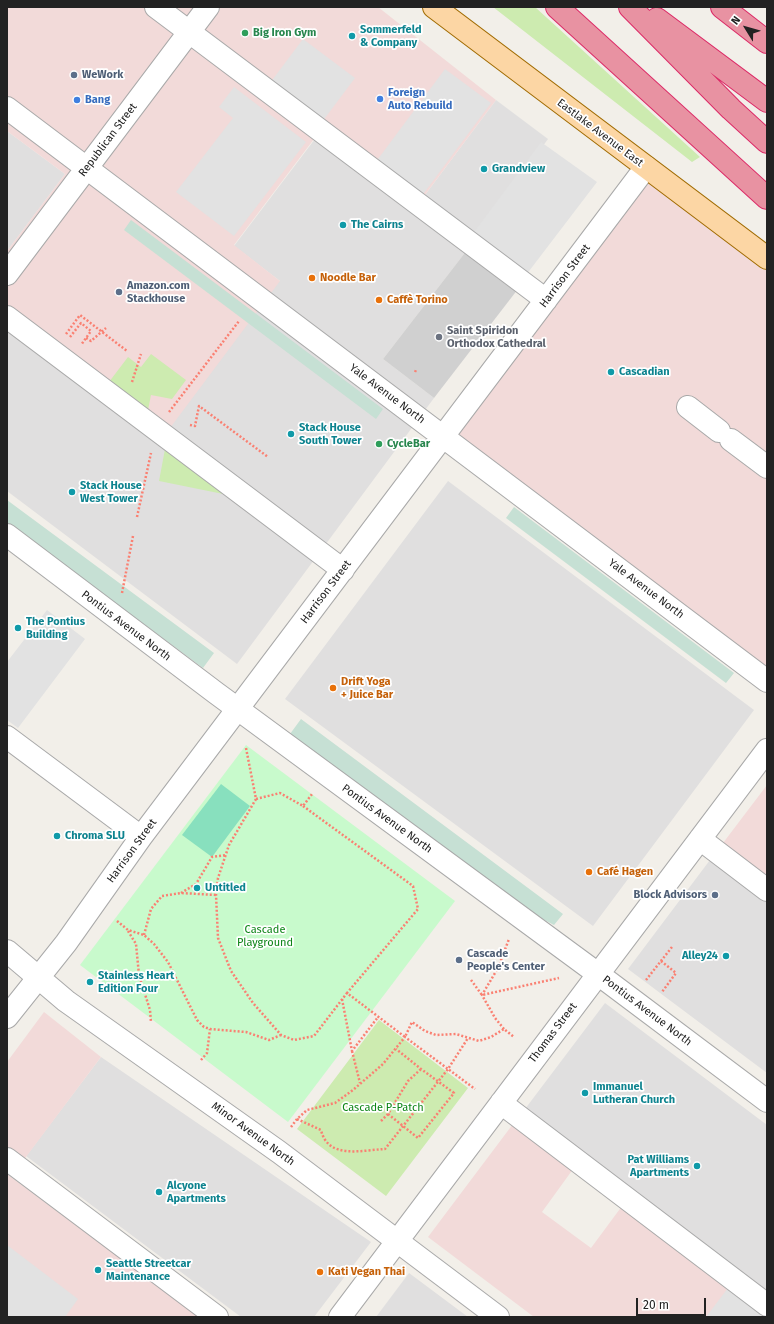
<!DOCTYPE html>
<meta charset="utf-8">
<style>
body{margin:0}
#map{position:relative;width:774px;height:1324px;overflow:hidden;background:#f2efe9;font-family:"Fira Sans",sans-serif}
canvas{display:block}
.frame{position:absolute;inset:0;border:8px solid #222;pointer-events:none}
.north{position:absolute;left:726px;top:8px;width:40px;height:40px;-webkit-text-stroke:3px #fff;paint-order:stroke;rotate:307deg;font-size:11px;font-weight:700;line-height:16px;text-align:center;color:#222}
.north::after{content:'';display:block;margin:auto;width:14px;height:18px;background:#222;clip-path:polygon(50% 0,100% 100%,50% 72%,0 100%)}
.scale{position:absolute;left:636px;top:1298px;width:70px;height:18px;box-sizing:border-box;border:2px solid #222;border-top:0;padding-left:5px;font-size:12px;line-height:14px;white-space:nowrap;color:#222;-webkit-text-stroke:3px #fff;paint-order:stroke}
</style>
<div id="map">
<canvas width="774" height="1324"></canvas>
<div class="frame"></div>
<div class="north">N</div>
<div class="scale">20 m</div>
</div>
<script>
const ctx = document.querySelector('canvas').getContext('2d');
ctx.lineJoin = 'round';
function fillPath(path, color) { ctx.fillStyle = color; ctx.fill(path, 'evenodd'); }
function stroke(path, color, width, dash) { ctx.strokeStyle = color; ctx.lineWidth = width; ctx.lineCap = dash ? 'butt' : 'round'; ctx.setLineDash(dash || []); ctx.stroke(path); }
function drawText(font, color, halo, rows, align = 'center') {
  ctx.font = font + ' "Fira Sans",sans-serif'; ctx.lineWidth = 3.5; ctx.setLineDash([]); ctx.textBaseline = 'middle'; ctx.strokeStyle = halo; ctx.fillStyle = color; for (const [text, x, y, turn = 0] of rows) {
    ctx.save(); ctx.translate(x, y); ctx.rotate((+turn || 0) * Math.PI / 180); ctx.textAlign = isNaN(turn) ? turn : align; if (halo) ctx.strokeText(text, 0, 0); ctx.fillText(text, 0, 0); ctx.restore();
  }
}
fillPath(new Path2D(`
 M496 100 548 139 467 250 383 359 434 398 237 664 7 491V324L280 281 234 246 318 135 416 207Z
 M7 131 65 174 7 251Z
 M448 481 754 710 593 926 285 699Z
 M713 856 767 897V1073L628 969Z
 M605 1003 767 1125V1298L522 1113Z
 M101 1057 371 1242 314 1317H241L26 1156Z
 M409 1273 468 1317H376Z`), '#e0dfdf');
fillPath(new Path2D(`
 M7 7H378L496 100 416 207 317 135 234 245 280 281 161 440 7 324V251L65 174 7 131Z
 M646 167 767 258V681L443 437Z
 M767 785V877L723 843Z
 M44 1012 101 1057 23 1161 7 1149V1062Z
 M516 1120 576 1165 542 1212 591 1248 625 1202 767 1317H534L428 1237Z
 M7 1174 199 1317H7Z`), '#f2dad9');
fillPath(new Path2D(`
 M467 250 518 289 434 398 383 359Z`), '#d0d0d0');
fillPath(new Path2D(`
 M493 7H535L700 157 692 162Z
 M151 354 186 380 172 399 151 395 148 410 109 382 128 357 141 367Z
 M165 449 228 495 159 481Z
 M379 1020 468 1088 386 1196 297 1129Z`), '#cdebb0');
fillPath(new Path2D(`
 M131 220 383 409 376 419 124 230Z
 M7 500 214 653 203 668 7 523Z
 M514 507 734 673 726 683 506 518Z
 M301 719 563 914 554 925 531 913 290 734Z`), '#c6e0d4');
fillPath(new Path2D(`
 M246 745 455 901 288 1122 80 965Z`), '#c8facc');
fillPath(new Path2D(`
 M221 784 250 806 212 857 182 835Z`), '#88e0be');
fillPath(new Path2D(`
 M303 39 355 78 322 122 270 83Z
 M445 69 491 103 421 197 375 163Z
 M234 87 306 142 234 236 176 192 233 118 219 107Z
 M541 142 597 182 523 279 469 239Z
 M47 610 85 639 18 728 7 720V662Z
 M7 1245 78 1299 65 1317H7Z
 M731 1284 767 1312V1317H706Z`), '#e2e2e2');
const minor = new Path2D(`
 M156 7 546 300
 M7 108 767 681
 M7 274 208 7
 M7 317 343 570
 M688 407 719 431
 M731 440 767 467
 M7 535 216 693 598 974 767 1101
 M7 737 141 837
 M700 839 767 890
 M7 951 66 1001 279 1152 498 1317
 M7 1017 66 943 141 837 646 167
 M501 1103 767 1305
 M7 1159 217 1317
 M340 1317 767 750`);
const major = new Path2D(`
 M434 7 767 258`);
const highway = new Path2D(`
 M557 7 767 198
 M630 7 731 109 767 142
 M722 7 767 42
 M657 19 767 101`);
stroke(minor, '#a9a9a9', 24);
stroke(major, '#a06b00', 24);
stroke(highway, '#dc2a67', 24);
stroke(new Path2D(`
 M66 334 80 315 127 351
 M70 337 81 323 91 331 81 345
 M86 338 91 341 106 328
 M415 372 416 370
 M132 382 141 354
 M169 412 239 321
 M190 425 195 426 199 406 268 457
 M137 517 151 453
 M122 593 133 536
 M246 748 256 799 229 845 218 878 216 895 218 938 231 971 253 1003 281 1035 294 1040 314 1036 347 993 405 1037 412 1022 425 1031 436 1035 456 1034 479 1041 491 1037 504 1029 514 1037
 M256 799 280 793 303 806 312 794
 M303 806 413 886 418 909 347 993
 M181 893 196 884 212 857 226 855
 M117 921 128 930 144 935 154 944 168 962 197 1020 204 1027 210 1029 246 1032 269 1040 281 1035
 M128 931 136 944 139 975 150 1010 151 1022
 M144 935 151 909 162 896 181 893 216 895
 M661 961 676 973 662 992
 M471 980 482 995 559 978
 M646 980 672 947
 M342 999 352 1051 378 1017
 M504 1029 495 1018 482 995 498 968 509 939
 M352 1051 360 1083
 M201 1060 207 1053 210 1029
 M388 1114 418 1138 454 1093 421 1069 396 1049
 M297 1119 321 1130C328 1160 362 1150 385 1149L448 1069 468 1038
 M381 1121 388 1114 408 1081 421 1069
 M291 1127 297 1119 307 1110 335 1103 353 1090 383 1064 405 1037 475 1089`), '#fa8072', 2.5, [2, 2]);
stroke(minor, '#fff', 22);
stroke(major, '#fcd6a4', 22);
stroke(highway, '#e892a2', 22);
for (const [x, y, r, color] of [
 [245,33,4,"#2e9e5b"],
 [352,36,4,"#0f9aa8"],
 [74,75,4,"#5c6f8a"],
 [380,99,4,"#3f7fe0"],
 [77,100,4,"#3f7fe0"],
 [484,169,4,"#0f9aa8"],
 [343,225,4,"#0f9aa8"],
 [312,278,4,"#e8710a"],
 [119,292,4,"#5c6f8a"],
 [379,300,4,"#e8710a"],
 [439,337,4,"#6b7280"],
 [611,372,4,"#0f9aa8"],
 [291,434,4,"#0f9aa8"],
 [379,444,4,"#2e9e5b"],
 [72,492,4,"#0f9aa8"],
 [18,628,4,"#0f9aa8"],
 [333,688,4,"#e8710a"],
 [57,836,4,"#0f9aa8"],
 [589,872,4,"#e8710a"],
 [197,888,4,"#0f9aa8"],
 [715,895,4,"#5c6f8a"],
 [726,956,4,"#0f9aa8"],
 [459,960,4,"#5c6f8a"],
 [90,982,4,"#0f9aa8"],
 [585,1093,4,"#0f9aa8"],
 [697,1166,4,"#0f9aa8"],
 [159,1192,4,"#0f9aa8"],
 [98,1270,4,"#0f9aa8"],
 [320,1272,4,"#e8710a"]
]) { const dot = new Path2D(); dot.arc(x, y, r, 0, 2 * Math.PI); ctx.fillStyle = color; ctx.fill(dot); stroke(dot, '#fff', 1.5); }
drawText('bold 11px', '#0d838f', '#fff', [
 ["Sommerfeld",360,30],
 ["& Company",360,43],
 ["Grandview",492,169],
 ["The Cairns",351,225],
 ["Cascadian",619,372],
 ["Stack House",299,428],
 ["South Tower",299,441],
 ["Stack House",80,486],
 ["West Tower",80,499],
 ["The Pontius",26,622],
 ["Building",26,635],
 ["Chroma SLU",65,836],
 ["Untitled",205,888],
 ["Alley24",718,956,"right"],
 ["Stainless Heart",98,976],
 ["Edition Four",98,989],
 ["Immanuel",593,1087],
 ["Lutheran Church",593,1100],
 ["Pat Williams",689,1160,"right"],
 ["Apartments",689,1173,"right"],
 ["Alcyone",167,1186],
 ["Apartments",167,1199],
 ["Seattle Streetcar",106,1264],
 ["Maintenance",106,1277]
], 'left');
drawText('bold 11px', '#27864d', '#fff', [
 ["Big Iron Gym",253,33],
 ["CycleBar",387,444]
], 'left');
drawText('bold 11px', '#4e5e75', '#fff', [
 ["WeWork",82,75],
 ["Amazon.com",127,286],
 ["Stackhouse",127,299],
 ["Block Advisors",707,895,"right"],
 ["Cascade",467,954],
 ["People's Center",467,967]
], 'left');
drawText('bold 11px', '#366cbe', '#fff', [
 ["Foreign",388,93],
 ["Auto Rebuild",388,106],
 ["Bang",85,100]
], 'left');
drawText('11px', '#222', '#fff', [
 ["Eastlake Avenue East",600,133,37],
 ["Republican Street",108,140,-53],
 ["Harrison Street",565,276,-53],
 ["Yale Avenue North",387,394,37],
 ["Yale Avenue North",646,589,37],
 ["Harrison Street",326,592,-53],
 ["Pontius Avenue North",126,626,37],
 ["Pontius Avenue North",387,819,36],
 ["Harrison Street",132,851,-54],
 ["Pontius Avenue North",647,1011,37],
 ["Thomas Street",553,1033,-53],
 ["Minor Avenue North",253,1134,36]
]);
drawText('bold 11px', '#c56008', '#fff', [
 ["Noodle Bar",320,278],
 ["Caffè Torino",387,300],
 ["Drift Yoga",341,682],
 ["+ Juice Bar",341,695],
 ["Café Hagen",597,872],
 ["Kati Vegan Thai",328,1272]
], 'left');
drawText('bold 11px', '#5b616d', '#fff', [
 ["Saint Spiridon",447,331],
 ["Orthodox Cathedral",447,344]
], 'left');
drawText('11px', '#0c8416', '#fff', [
 ["Cascade",265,930],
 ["Playground",265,943],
 ["Cascade P-Patch",383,1108]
]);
</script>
